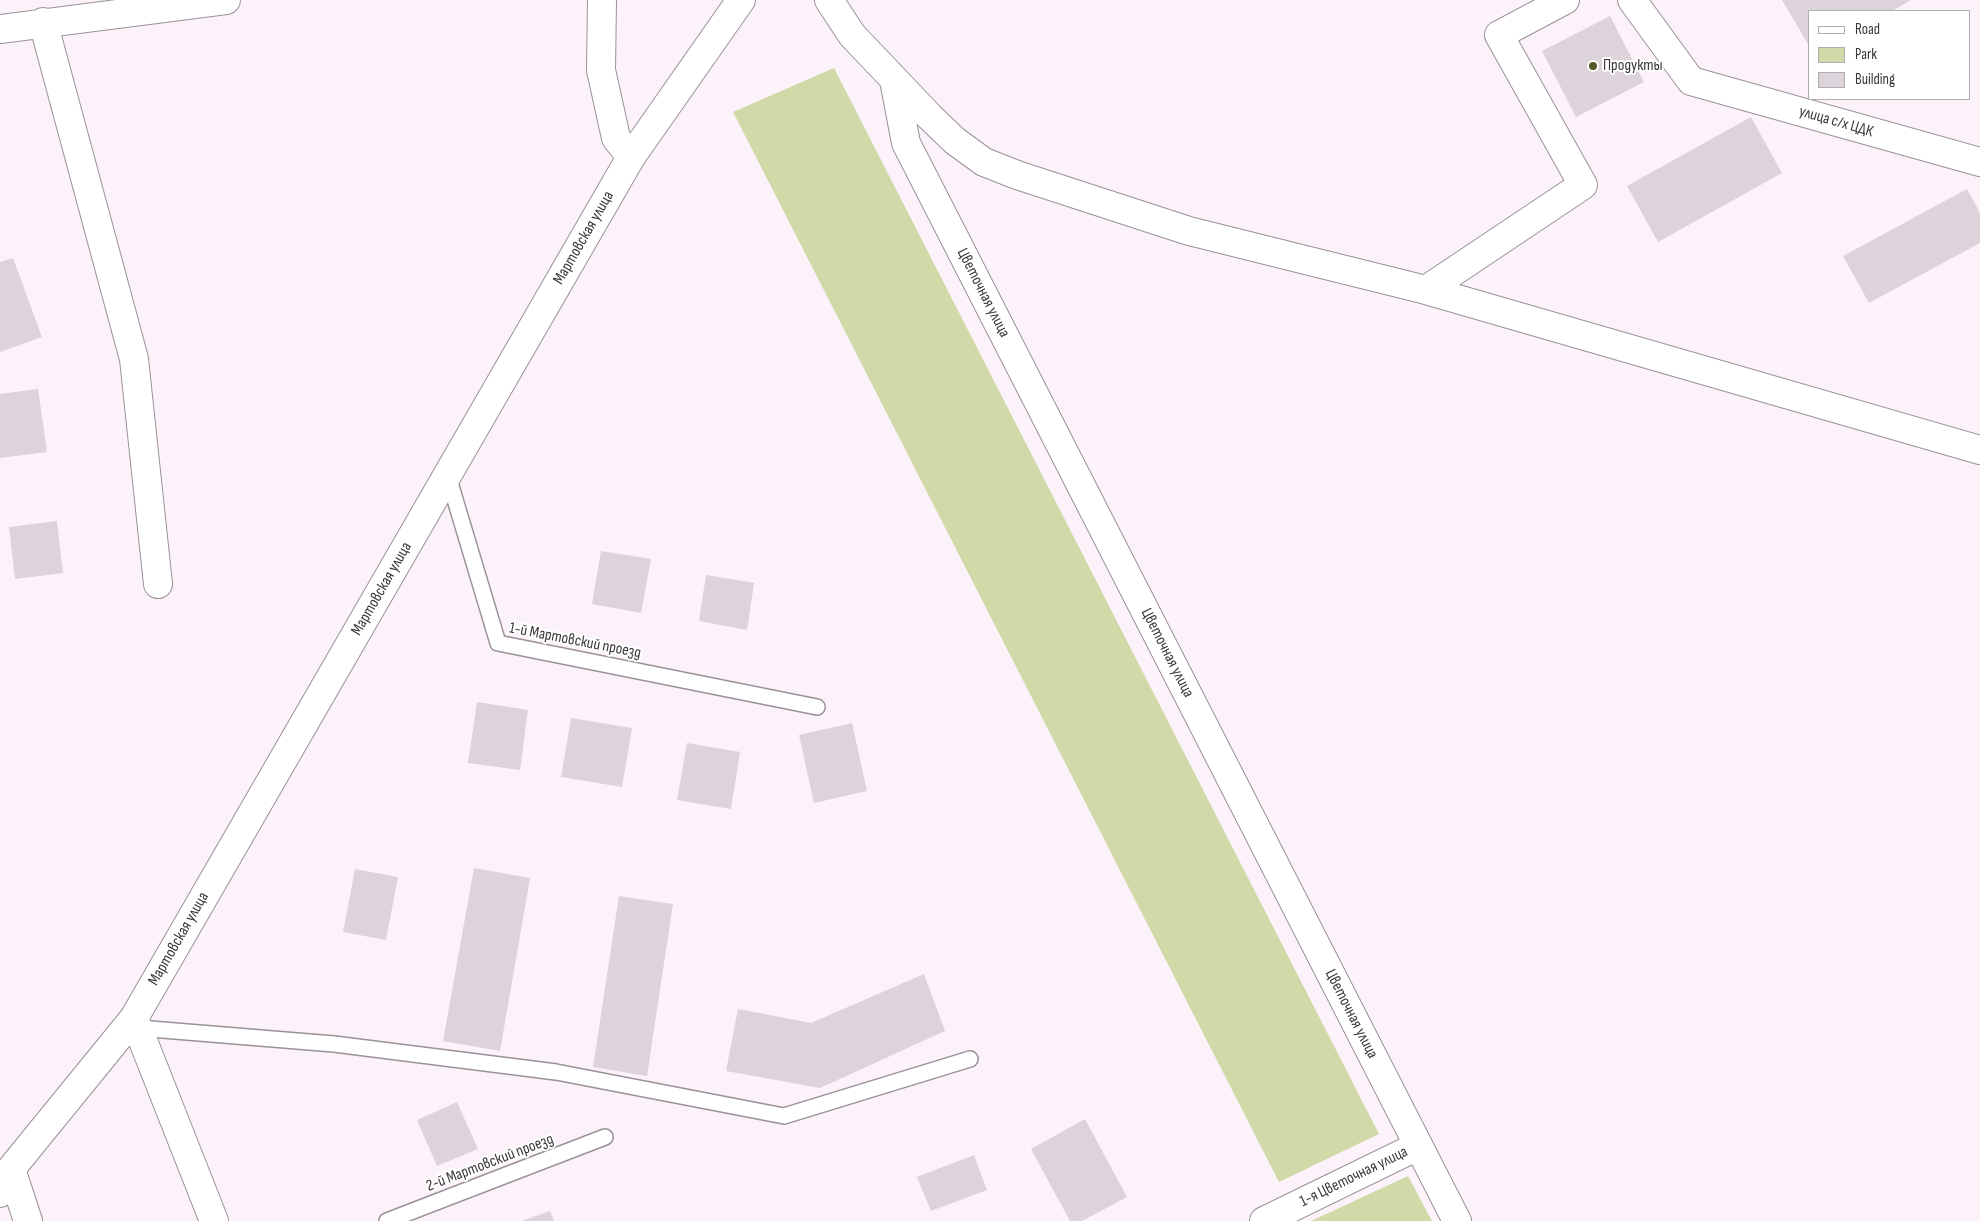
<!DOCTYPE html>
<meta charset="utf-8">
<style>
body{margin:0}
#map{position:relative;width:1980px;height:1221px;overflow:hidden;background:#fbf2fa;font-family:"Sofia Sans Condensed",sans-serif}
canvas{display:block}
.legend{position:absolute;left:1808px;top:10px;width:162px;height:90px;box-sizing:border-box;background:#fff;border:1px solid #b0afb0;margin:0;padding:6px 9px;list-style:none;font-size:15px;color:#3a373a}
.legend li{display:flex;align-items:center;gap:10px;height:25px}
.legend b{width:25px;border:1px solid #b0afb0}
</style>
<div id="map">
<canvas width="1980" height="1221"></canvas>
<ul class="legend">
<li><b style="height:6px;background:#fff"></b>Road</li>
<li><b style="height:14px;background:#d2d9a9"></b>Park</li>
<li><b style="height:14px;background:#dcd3db"></b>Building</li>
</ul>
</div>
<script>
const ctx = document.querySelector('canvas').getContext('2d');
ctx.lineJoin = 'round';
function fillPath(path, color) { ctx.fillStyle = color; ctx.fill(path, 'evenodd'); }
function stroke(path, color, width, dash) { ctx.strokeStyle = color; ctx.lineWidth = width; ctx.lineCap = dash ? 'butt' : 'round'; ctx.setLineDash(dash || []); ctx.stroke(path); }
function drawText(font, color, halo, rows, align = 'center') {
  ctx.font = font + ' "Sofia Sans Condensed",sans-serif'; ctx.lineWidth = 4; ctx.setLineDash([]); ctx.textBaseline = 'middle'; ctx.strokeStyle = halo; ctx.fillStyle = color; for (const [text, x, y, turn = 0] of rows) {
    ctx.save(); ctx.translate(x, y); ctx.rotate((+turn || 0) * Math.PI / 180); ctx.textAlign = isNaN(turn) ? turn : align; if (halo) ctx.strokeText(text, 0, 0); ctx.fillText(text, 0, 0); ctx.restore();
  }
}
fillPath(new Path2D(`
 M834 68 1379 1134 1279 1182 733 112Z
 M1408 1176 1432 1221H1311Z`), '#d2d9a9');
fillPath(new Path2D(`
 M1782 0H1911L1892 11H1809V46Z
 M1610 16 1644 82 1576 117 1542 51Z
 M1751 117 1782 173 1658 242 1627 186Z
 M1967 189 1980 213V243L1869 303 1843 256Z
 M13 258 42 337 0 352V262Z
 M38 389 47 452 0 458V394Z
 M57 521 63 573 15 579 9 527Z
 M601 551 651 559 641 613 592 604Z
 M706 575 754 583 747 630 699 621Z
 M477 702 528 710 520 770 468 763Z
 M571 718 632 728 622 787 561 777Z
 M852 723 867 791 814 803 799 735Z
 M687 743 740 752 731 809 677 800Z
 M474 868 530 878 500 1051 443 1041Z
 M355 869 398 877 386 940 343 932Z
 M619 896 673 904 647 1076 593 1067Z
 M924 974 945 1031 820 1088 726 1071 738 1009 811 1023Z
 M457 1102 478 1149 437 1166 417 1120Z
 M1085 1119 1127 1197 1082 1221H1070L1031 1149Z
 M974 1155 987 1190 931 1211 917 1177Z
 M550 1211 554 1221H522Z`), '#dcd3db');
const service = new Path2D(`
 M448 476 498 643 817 707
 M138 1028 334 1044 556 1072 784 1116 970 1059
 M387 1221 605 1137`);
const minor = new Path2D(`
 M602 0 601 70 616 138 631 157
 M829 0 852 35 930 117 955 141 984 162 1017 175 1189 231 1426 290 1980 450
 M1632 0 1691 81 1980 162
 M43 22 134 359 158 584
 M0 29 226 0
 M894 80 906 143 1457 1221
 M1426 290 1583 185 1499 35 1565 0
 M134 1018 214 1221
 M11 1169 28 1221
 M0 1193 11 1169 134 1018 631 157 741 0
 M1264 1221 1418 1146`);
stroke(service, '#9a9199', 18);
stroke(minor, '#9a9199', 30);
stroke(service, '#fff', 15);
stroke(minor, '#fff', 28);
for (const [x, y, r, color] of [
 [1593,66,5,"#545a28"]
]) { const dot = new Path2D(); dot.arc(x, y, r, 0, 2 * Math.PI); ctx.fillStyle = color; ctx.fill(dot); stroke(dot, '#fff', 2); }
drawText('16px', '#3a373a', '#fff', [
 ["Продукты",1603,66]
], 'left');
drawText('16px', '#3a373a', '#fff', [
 ["улица с/х ЦДК",1836,122,16],
 ["Мартовская улица",584,238,-60],
 ["Цветочная улица",983,293,63],
 ["Мартовская улица",382,589,-60],
 ["1-й Мартовский проезд",575,641,11],
 ["Цветочная улица",1167,653,63],
 ["Мартовская улица",179,939,-60],
 ["Цветочная улица",1351,1014,63],
 ["2-й Мартовский проезд",490,1163,-21],
 ["1-я Цветочная улица",1354,1177,-26]
]);
</script>
